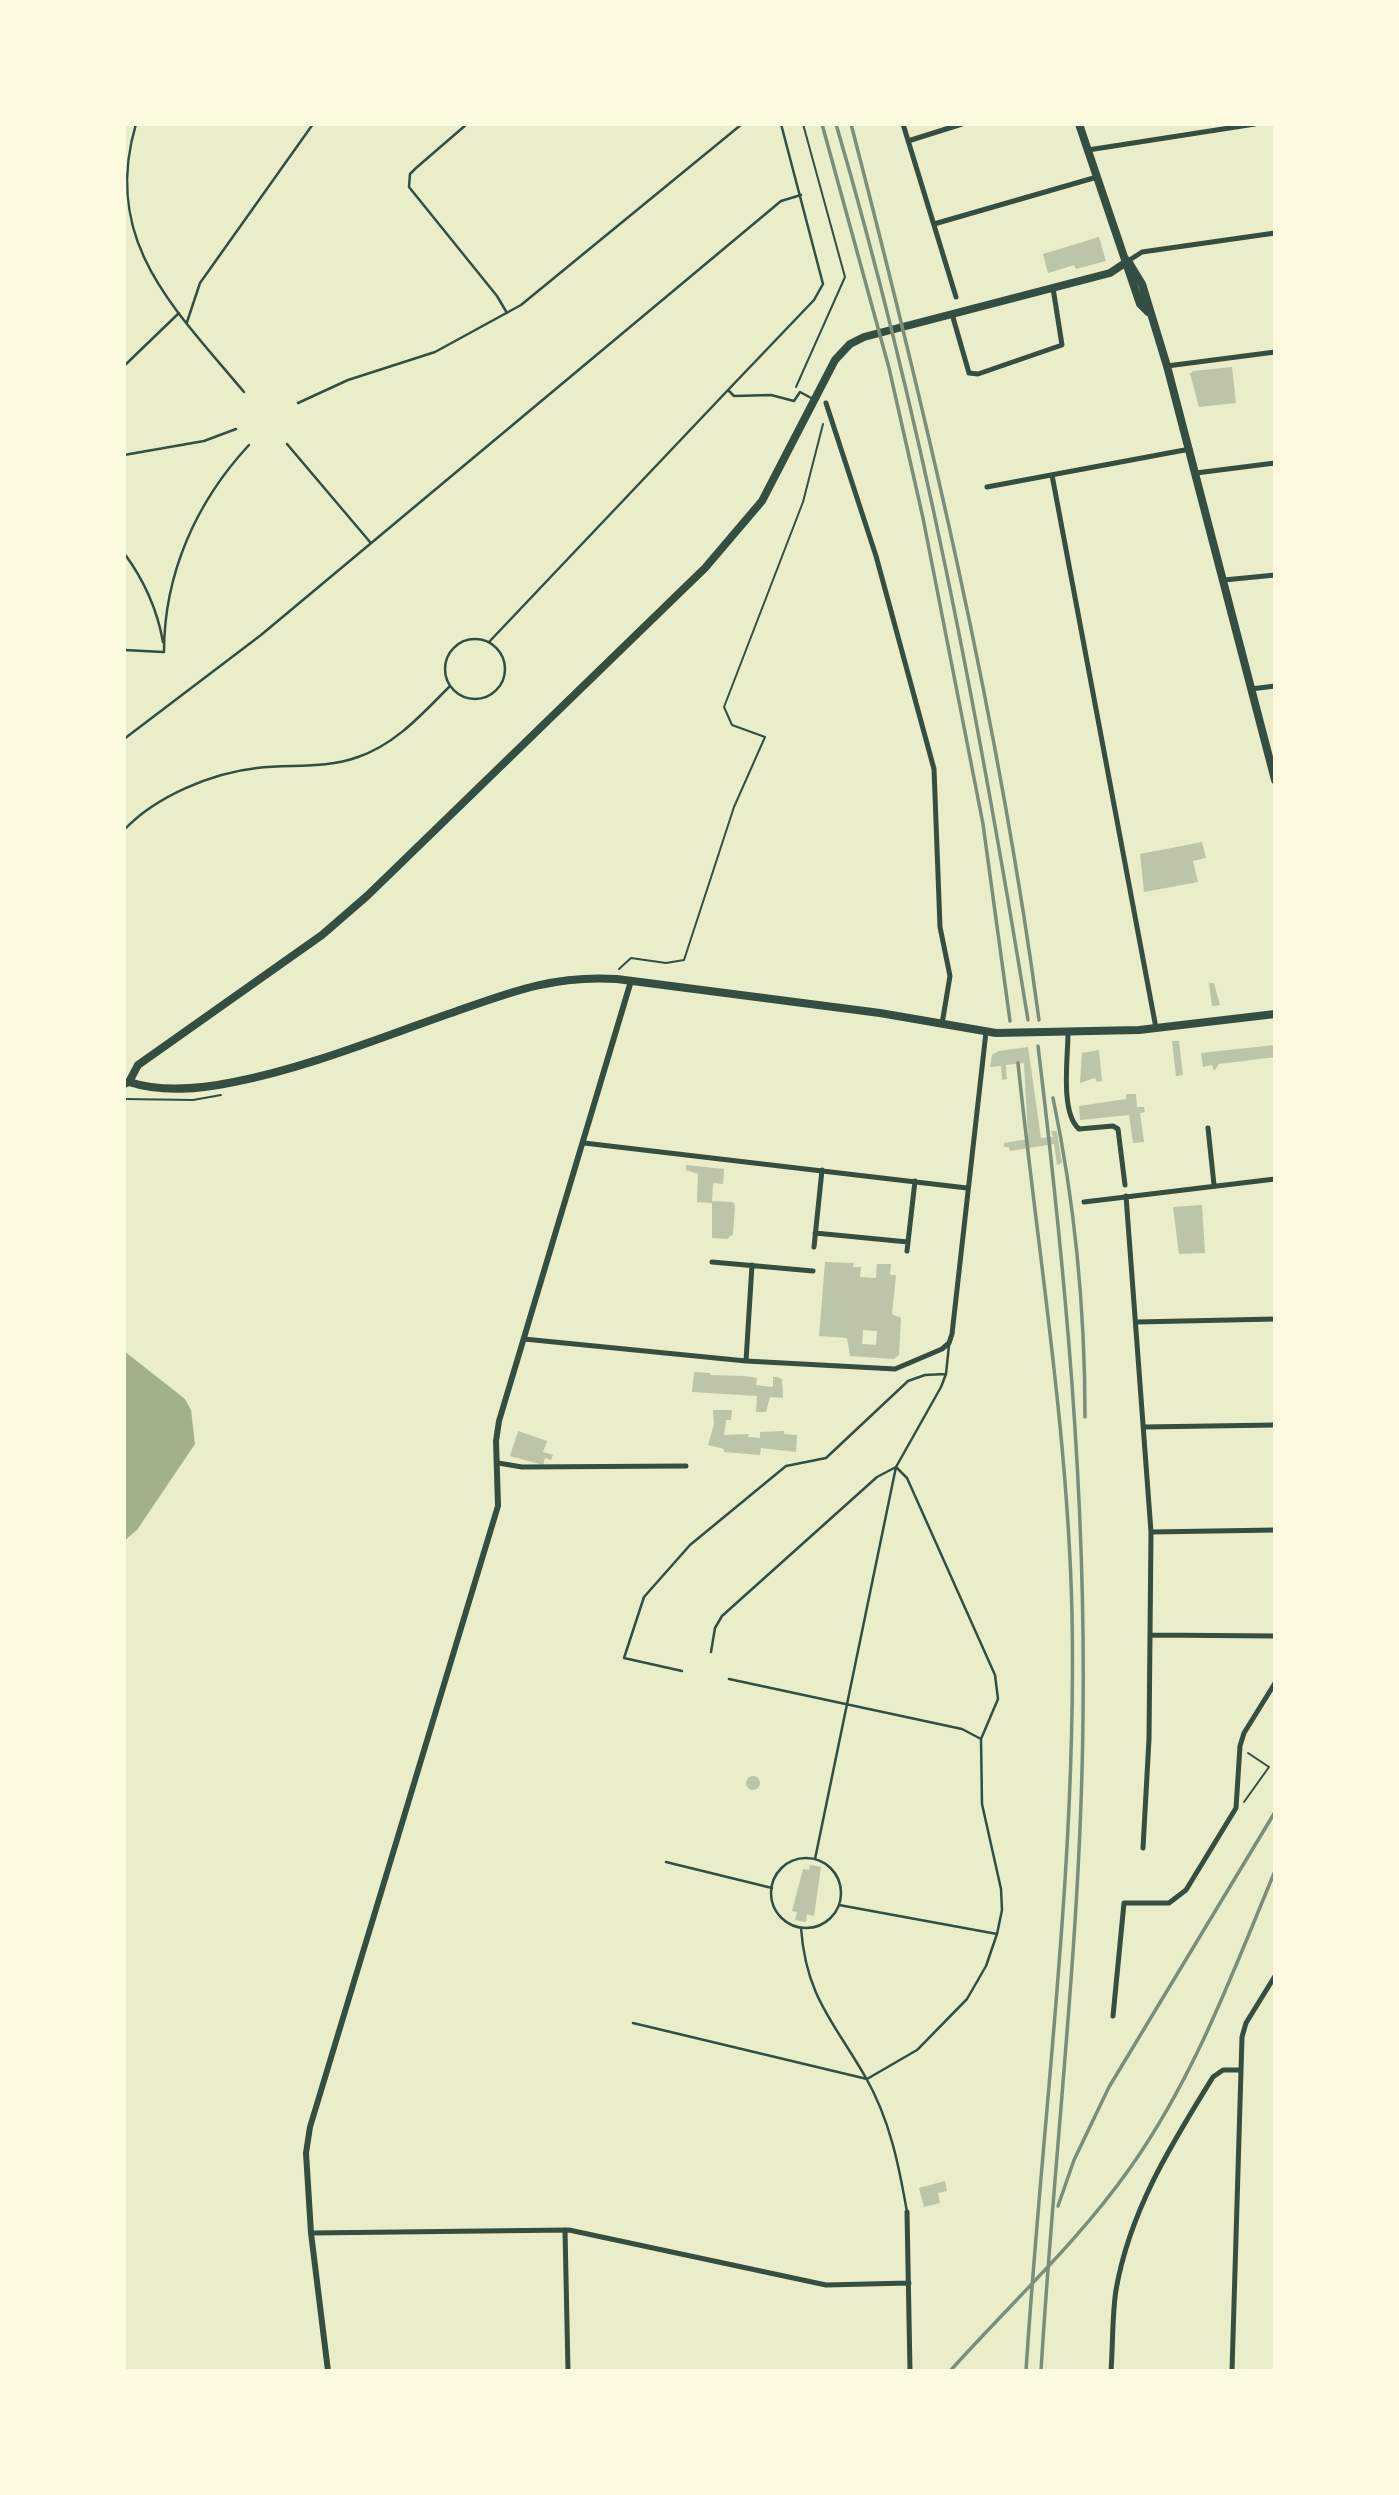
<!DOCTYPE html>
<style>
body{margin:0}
#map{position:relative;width:1399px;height:2495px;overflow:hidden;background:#e9edc9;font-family:Helvetica,sans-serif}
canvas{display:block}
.frame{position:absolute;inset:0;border:126px solid #fefae0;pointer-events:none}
</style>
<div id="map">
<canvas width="1399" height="2495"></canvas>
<div class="frame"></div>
</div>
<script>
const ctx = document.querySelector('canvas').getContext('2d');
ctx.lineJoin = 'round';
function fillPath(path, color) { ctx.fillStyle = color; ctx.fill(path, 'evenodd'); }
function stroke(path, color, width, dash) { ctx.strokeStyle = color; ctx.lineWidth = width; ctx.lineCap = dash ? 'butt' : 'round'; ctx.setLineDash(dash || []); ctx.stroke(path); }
fillPath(new Path2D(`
 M124 1351 185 1399 191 1410 195 1444 137 1530 124 1541Z`), '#a3b18a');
fillPath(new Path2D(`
 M1099 237 1106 261 1076 269 1074 265 1048 273 1043 254Z
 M1232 367 1236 403 1199 407 1190 374 1193 371Z
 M1202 842 1206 858 1193 861 1198 882 1144 892 1140 854Z
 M1209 983H1214L1220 1005 1212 1006Z
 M1172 1041H1179L1183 1075 1176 1076Z
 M1275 1045V1057L1219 1064 1214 1071 1212 1065 1203 1067 1201 1053Z
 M1028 1047 1041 1138 1053 1137 1051 1131H1057L1062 1163 1057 1165 1054 1144 1010 1151 1009 1147H1004V1143L1028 1139 1024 1063 1006 1065 1007 1079 1002 1080 1001 1066 990 1067 992 1055 999 1051Z
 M1099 1050 1102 1081 1097 1082 1095 1078 1080 1083 1082 1053Z
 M1126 1094H1136L1137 1107H1144L1145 1112 1140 1113 1144 1142 1133 1143 1129 1115 1080 1120 1079 1106 1126 1099Z
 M686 1165 724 1169 723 1184 713 1183 712 1203 697 1202 698 1174 686 1170Z
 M712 1201 733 1202 735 1206 733 1234 727 1239 712 1238Z
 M1202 1205 1205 1253 1179 1254 1173 1207Z
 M825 1262 854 1263 853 1267H861L860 1277 876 1278 877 1264H891L890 1275H896L892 1314 901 1318 899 1355 894 1359 850 1356 847 1338 819 1336ZM863 1330 877 1331 876 1345 862 1344Z
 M694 1372 710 1373V1375L744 1376 757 1378 756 1385 773 1387V1377H777L782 1379 783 1398 770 1397 766 1412H756L757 1396 692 1392Z
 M713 1410H732L731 1420H726L724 1435 749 1434 748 1437 760 1438V1432L784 1431V1434L797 1435 796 1452 761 1448 760 1455 724 1452V1449L708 1445 714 1424Z
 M518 1431 547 1441 543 1452 553 1455 551 1460 545 1458 543 1465 510 1456Z
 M746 1783a7 7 0 1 1 14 0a7 7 0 1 1-14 0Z
 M810 1865 821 1867 814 1916 807 1914 806 1922 795 1920 797 1912 792 1911 803 1869 809 1870Z
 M945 2181 947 2191 938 2193 940 2203 924 2207 919 2188Z`), '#bcc5a7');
stroke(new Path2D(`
 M796 387 845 277 803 124
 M619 969 631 958 666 963 684 960 734 807 765 737 732 725 724 707 803 502 823 424
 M124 1099 193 1100 221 1095
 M1244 1802 1269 1767 1248 1753`), '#344e41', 2);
stroke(new Path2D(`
 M136 124C101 242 175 309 244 392
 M467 124 416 168 410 174 409 187 497 296 507 313
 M187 322 200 283 313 124
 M124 366 179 313
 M728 390 814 300 823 284 781 124
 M298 403 348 380 435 352 521 305 742 124
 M287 444 370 542
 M124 455 204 441 236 429
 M124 553C144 580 157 608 163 642
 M445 669a30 30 0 1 1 60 0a30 30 0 1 1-60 0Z
 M489 642 728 390 734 396 771 395 794 401 800 392 813 399
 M124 650 163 652
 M164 652C164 574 196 502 249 445
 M124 739 261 635 781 201 801 195
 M124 830C156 796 212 773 257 768 291 764 325 769 358 757 396 744 422 714 450 686
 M682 1671 624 1658 644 1597 690 1545 786 1466 826 1458 908 1381 925 1375 946 1374
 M729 1679 962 1729 981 1739
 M771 1893a35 35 0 1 1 70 0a35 35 0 1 1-70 0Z
 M815 1859 896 1467 941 1387 946 1374 949 1345
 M666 1862 772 1888
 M839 1905 997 1934
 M801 1928C806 1997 834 2022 866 2078 890 2120 899 2166 907 2212
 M633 2023 867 2079 917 2050 967 1999 986 1966 997 1934 1002 1910 1001 1889 982 1804 981 1739 998 1699 995 1675 907 1478 896 1467 877 1477 722 1616 715 1628 711 1652`), '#344e41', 2.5);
stroke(new Path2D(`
 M903 124 956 297
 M908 141 962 124
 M1088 150 1255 124
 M934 224 1097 177
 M1128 261 1142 252 1275 233
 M952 314 969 373 978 374 1062 345 1053 288
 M1167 366 1275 352
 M826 403 876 556 934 769 940 927 950 976 942 1024
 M1196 473 1275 463
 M1052 475 1156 1028
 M987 487 1190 449
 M1224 580 1275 575
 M1251 689 1275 686
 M1068 1033C1068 1057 1060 1113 1079 1129L1113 1126 1118 1129 1125 1185
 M1208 1128 1214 1185
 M584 1143 967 1188
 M1126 1196 1151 1532 1149 1739 1143 1848
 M1084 1202 1275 1179
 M815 1233 908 1242
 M814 1247 822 1170
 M907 1251 915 1181
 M712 1262 813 1271
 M1137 1322 1275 1319
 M524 1339 746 1361 895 1369 942 1349 949 1343 952 1334 986 1032
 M746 1361 752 1265
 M1144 1427 1275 1425
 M498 1463 522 1467 686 1466
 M1151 1532 1275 1530
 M1150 1635 1275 1636
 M1113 2016 1124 1903H1169L1186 1890 1236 1808 1240 1746 1244 1733 1275 1683
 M907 2212 910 2371
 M565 2230 568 2371
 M311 2233 569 2230 826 2285 909 2283
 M1111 2371C1113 2344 1112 2316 1116 2290 1130 2210 1171 2145 1213 2077L1223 2070H1240
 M1232 2371 1242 2037 1246 2023 1275 1976`), '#344e41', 5);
stroke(new Path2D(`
 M328 2371 311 2233 306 2153 310 2127 498 1506 496 1441 499 1421 631 981`), '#344e41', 6);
stroke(new Path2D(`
 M1079 124 1140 304 1148 312
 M1128 261 1142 284 1167 366 1275 780
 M129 1082C163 1093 200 1089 234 1082 310 1067 384 1036 457 1011 513 991 556 975 617 979L880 1013 996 1033 1139 1030 1275 1014
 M124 1084 129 1082 138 1065 322 935 367 896 705 568 762 501 835 360 850 344 864 337 1110 273 1128 261`), '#344e41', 8);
stroke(new Path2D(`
 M822 124 889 368 923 518 983 824 1010 1021
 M836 124C922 417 979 719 1028 1020
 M851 124C927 417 999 720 1039 1020
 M1038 1046C1065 1269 1086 1492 1083 1718 1081 1936 1054 2153 1041 2371
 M1018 1063C1037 1247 1068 1430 1072 1614 1077 1867 1042 2119 1026 2371
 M1053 1098C1075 1203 1085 1310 1085 1417
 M1058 2206 1074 2160 1109 2087 1275 1812
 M950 2371C1011 2303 1078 2242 1130 2168 1195 2076 1232 1974 1275 1871`), '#7c8e77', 3.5);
</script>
